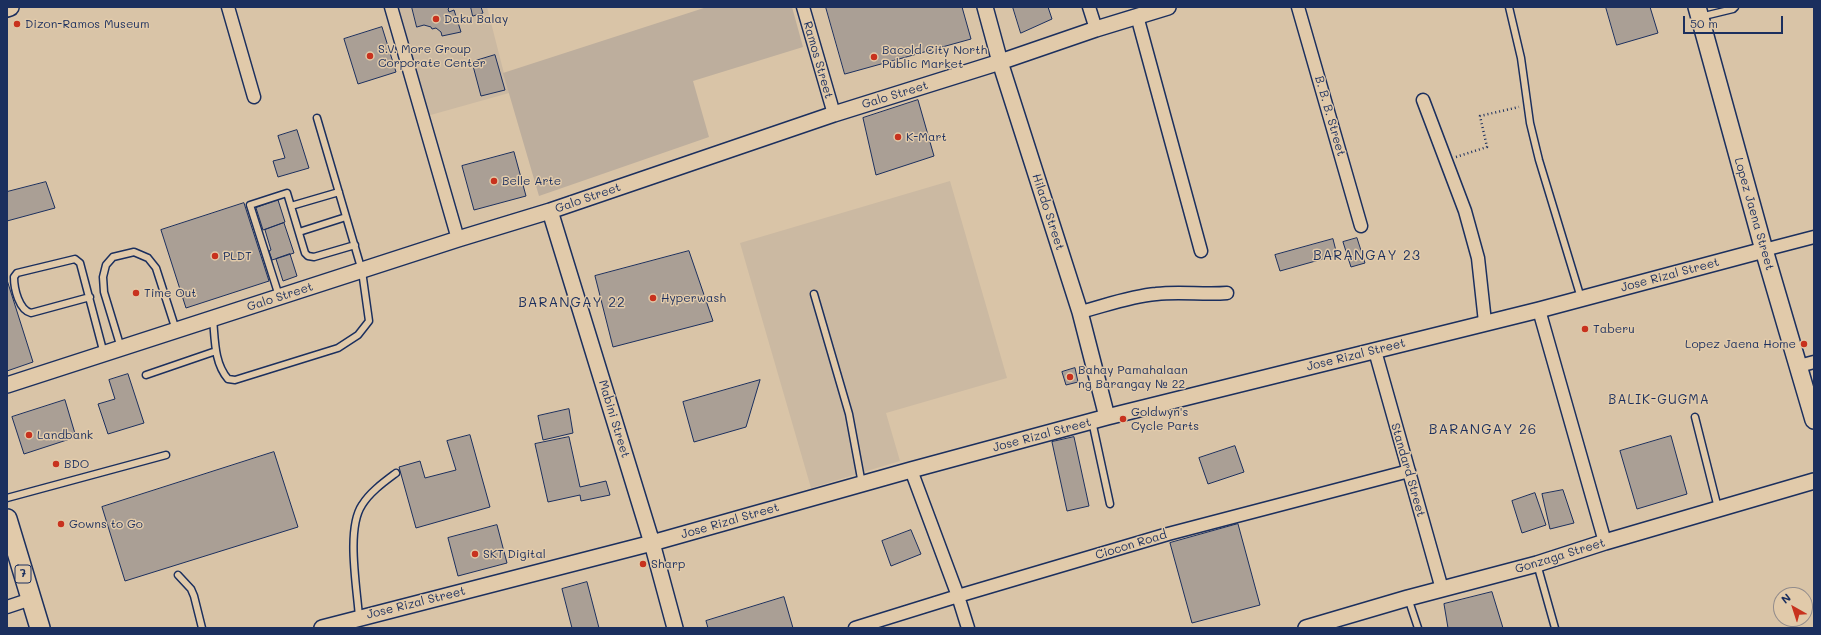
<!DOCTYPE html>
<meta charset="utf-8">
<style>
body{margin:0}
#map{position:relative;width:1821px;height:635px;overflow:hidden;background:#d9c4a7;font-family:Mali,sans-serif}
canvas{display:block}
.frame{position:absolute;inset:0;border:8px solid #1b2f5e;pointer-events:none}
.north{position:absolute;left:1773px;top:587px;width:40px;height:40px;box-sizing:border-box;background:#e1caaa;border:1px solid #928c8c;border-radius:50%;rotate:321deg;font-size:11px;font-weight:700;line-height:16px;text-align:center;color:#1b2f5e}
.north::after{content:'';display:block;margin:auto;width:14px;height:18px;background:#c8321e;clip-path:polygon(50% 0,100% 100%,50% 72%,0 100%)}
.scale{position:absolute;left:1683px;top:16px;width:100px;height:18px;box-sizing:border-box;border:2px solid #1b2f5e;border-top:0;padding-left:5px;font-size:12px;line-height:14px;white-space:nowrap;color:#1b2f5e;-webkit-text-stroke:3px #e1caaa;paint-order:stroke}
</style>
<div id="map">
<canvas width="1821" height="635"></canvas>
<div class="frame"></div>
<div class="north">N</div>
<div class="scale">50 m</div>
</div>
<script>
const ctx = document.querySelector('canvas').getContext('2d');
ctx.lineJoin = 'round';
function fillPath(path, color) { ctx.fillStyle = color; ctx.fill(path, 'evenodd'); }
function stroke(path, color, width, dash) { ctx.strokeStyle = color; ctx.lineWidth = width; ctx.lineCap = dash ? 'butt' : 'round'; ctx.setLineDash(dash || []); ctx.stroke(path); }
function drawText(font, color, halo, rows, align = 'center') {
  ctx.font = font + ' Mali,sans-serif'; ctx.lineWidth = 3; ctx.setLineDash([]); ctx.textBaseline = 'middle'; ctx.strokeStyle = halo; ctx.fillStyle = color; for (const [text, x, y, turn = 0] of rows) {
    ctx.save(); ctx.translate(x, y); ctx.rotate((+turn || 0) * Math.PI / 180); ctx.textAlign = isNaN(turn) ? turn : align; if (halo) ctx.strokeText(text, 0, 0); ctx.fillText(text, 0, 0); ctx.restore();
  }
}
fillPath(new Path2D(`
 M396 7H487L509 93 427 116Z
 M950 181 1007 378 886 413 900 461 811 488 740 243Z`), '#cbb9a2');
fillPath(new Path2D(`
 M707 7H792L803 47 693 81 709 137 539 196 503 73Z`), '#bdae9d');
const building = new Path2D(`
 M412 7H450L448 9 449 12 454 10 461 32 442 36 441 32 436 28 432 29 431 27 424 25 417 27Z
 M471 7H481L483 13 473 16Z
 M826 7H962L971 39 845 74Z
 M1013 7H1048L1052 19 1021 33Z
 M1606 7H1650L1658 33 1617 45Z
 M382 27 396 72 358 84 344 39Z
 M495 55 505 90 481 96 472 62Z
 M918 100 934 156 876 175 863 118Z
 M297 130 309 168 278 177 273 161 285 158 278 136Z
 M514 152 526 196 474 210 462 166Z
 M46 182 55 208 7 221V192Z
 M278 200 285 222 263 230 256 208Z
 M244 203 269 281 186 308 161 230Z
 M284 223 294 253 272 260 269 251 271 250 265 230Z
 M1357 238 1365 263 1351 267 1343 242Z
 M1333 239 1337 255 1280 271 1275 255Z
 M689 251 713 321 613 347 595 276Z
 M290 254 297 276 283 281 276 259Z
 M7 280 33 362 7 371Z
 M1075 368 1078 382 1066 385 1062 372Z
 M128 374 144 423 108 434 98 404 115 399 109 380Z
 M760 380 746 427 694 442 683 402Z
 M65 400 76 437 24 454 12 417Z
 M569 409 573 433 543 440 538 416Z
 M470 435 490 507 416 528 399 467 420 461 425 478 456 470 447 441Z
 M1671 436 1687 494 1637 509 1620 451Z
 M569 437 580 487 606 481 610 495 581 501 580 495 548 502 535 444Z
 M1074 437 1089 506 1067 511 1052 442Z
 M1235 446 1244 472 1208 484 1199 458Z
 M274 452 298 527 125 581 102 507Z
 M1563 490 1574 523 1550 529 1542 494Z
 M1535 493 1546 525 1522 533 1512 501Z
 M1238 524 1260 605 1192 623 1170 543Z
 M497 525 507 563 458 576 448 538Z
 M911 530 921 554 891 566 882 541Z
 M587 582 599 628H572L562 589Z
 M1492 592 1503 628H1448L1444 604Z
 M784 597 793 628H708L706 621Z`);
fillPath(building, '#aa9f95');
stroke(building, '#1b2f5e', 1);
const service = new Path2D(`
 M1509 7 1521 58 1530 123 1539 160 1581 298
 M1700 17 1733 9 1735 7
 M291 206 339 192
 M299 232 346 217
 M814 294 849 414 862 484
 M279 296 250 205 287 193 305 253 308 256 314 257 355 245
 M90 297 31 313C19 310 14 289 14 277L17 273 75 259 80 263 104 354
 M213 319C215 339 214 363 228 379L235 380 338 348 358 335 369 321 362 271 317 118
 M121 348 104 292 103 277 106 265 113 257 134 252 148 258 156 268 176 330
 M146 375 216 351
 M1695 417 1718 508
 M1092 421 1110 504
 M7 498 166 455
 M1537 564 1555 628
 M178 575 191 589 194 596 202 628
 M1408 598 1418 628
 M359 617C357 588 346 529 362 505 370 492 384 482 396 473`);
const minor = new Path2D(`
 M228 7 254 97
 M391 7 458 239
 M803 7 834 114
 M1089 7 1096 29
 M1298 7 1361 226
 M1137 16 1201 251
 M1423 100 1465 211 1478 258 1485 322
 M1764 250 1814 237
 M1539 310 1605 542
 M1080 312C1104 306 1131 296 1156 294 1180 291 1203 295 1227 293
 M1375 351 1442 589
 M1799 366 1814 362
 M911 470 958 596 968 628
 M7 607 31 599
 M855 628 958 596 1168 534 1409 471`);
const tertiary = new Path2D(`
 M985 7 1000 62 1080 312 1107 417
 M550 211 652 543 675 628
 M7 385 458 239 550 211 834 114 1000 62 1096 29 1168 7
 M322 628 652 543 911 470 1107 417 1539 310 1764 250
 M1306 628 1408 598 1537 564 1605 542 1814 481`);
const secondary = new Path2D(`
 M1697 7 1764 250 1814 420
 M7 8 10 7`);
const primary = new Path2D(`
 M7 519 40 628`);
stroke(service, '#1b2f5e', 9);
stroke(minor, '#1b2f5e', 15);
stroke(tertiary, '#1b2f5e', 18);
stroke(secondary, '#1b2f5e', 20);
stroke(primary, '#1b2f5e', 22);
stroke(new Path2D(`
 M1456 157 1487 147 1480 116 1519 107`), '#1b2f5e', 2.5, [1, 3]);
stroke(service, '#e1caaa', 6);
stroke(minor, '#e1caaa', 12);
stroke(tertiary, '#e1caaa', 15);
stroke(secondary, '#e1caaa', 17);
stroke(primary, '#e1caaa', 19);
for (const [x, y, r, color] of [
 [436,19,4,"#c8321e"],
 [17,24,4,"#c8321e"],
 [370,56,4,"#c8321e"],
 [874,57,4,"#c8321e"],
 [898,137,4,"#c8321e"],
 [494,181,4,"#c8321e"],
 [215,256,4,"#c8321e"],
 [136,293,4,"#c8321e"],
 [653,298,4,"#c8321e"],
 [1585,329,4,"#c8321e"],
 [1804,344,4,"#c8321e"],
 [1070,377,4,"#c8321e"],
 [1123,419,4,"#c8321e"],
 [29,435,4,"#c8321e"],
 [56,464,4,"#c8321e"],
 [61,524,4,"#c8321e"],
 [475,554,4,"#c8321e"],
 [643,564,4,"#c8321e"]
]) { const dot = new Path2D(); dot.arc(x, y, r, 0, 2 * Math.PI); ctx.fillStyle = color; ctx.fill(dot); stroke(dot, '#e1caaa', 1.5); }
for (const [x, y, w] of [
 [23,574,16]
]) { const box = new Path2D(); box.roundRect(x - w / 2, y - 9, w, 18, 3); ctx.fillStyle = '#e1caaa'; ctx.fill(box); stroke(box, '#1b2f5e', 1); }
drawText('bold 11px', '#1b2f5e', null, [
 ["7",23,574]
]);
drawText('12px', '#1b2f5e', '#e1caaa', [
 ["Daku Balay",444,19],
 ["Dizon-Ramos Museum",25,24],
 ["S.V. More Group",378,49],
 ["Corporate Center",378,63],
 ["Bacold City North",882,50],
 ["Public Market",882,64],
 ["K-Mart",906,137],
 ["Belle Arte",502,181],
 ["PLDT",223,256],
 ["Time Out",144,293],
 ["Hyperwash",661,298],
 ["Taberu",1593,329],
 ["Lopez Jaena Home",1796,344,"right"],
 ["Bahay Pamahalaan",1078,370],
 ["ng Barangay № 22",1078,384],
 ["Goldwyn's",1131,412],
 ["Cycle Parts",1131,426],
 ["Landbank",37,435],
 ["BDO",64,464],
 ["Gowns to Go",69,524],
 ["SKT Digital",483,554],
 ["Sharp",651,564]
], 'left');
drawText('12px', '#1b2f5e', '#e1caaa', [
 ["Ramos Street",818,60,74],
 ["Galo Street",895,95,-17],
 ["B. B. B. Street",1330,116,74],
 ["Galo Street",588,198,-19],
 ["Hilado Street",1048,212,72],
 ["Lopez Jaena Street",1754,214,74],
 ["Jose Rizal Street",1670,275,-15],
 ["Galo Street",280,297,-18],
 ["Jose Rizal Street",1356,355,-14],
 ["Mabini Street",614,419,73],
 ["Jose Rizal Street",1042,435,-15],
 ["Standard Street",1408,470,74],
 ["Jose Rizal Street",730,521,-16],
 ["Ciocon Road",1131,545,-17],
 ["Gonzaga Street",1560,556,-17],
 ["Jose Rizal Street",416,603,-14]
]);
ctx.letterSpacing = '1px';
drawText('13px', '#1b2f5e', '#e1caaa', [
 ["BALIK-GUGMA",1659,400]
]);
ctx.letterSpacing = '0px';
ctx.letterSpacing = '1px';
drawText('14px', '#1b2f5e', '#e1caaa', [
 ["BARANGAY 23",1367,256],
 ["BARANGAY 22",572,303],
 ["BARANGAY 26",1483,430]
]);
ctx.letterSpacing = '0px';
</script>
